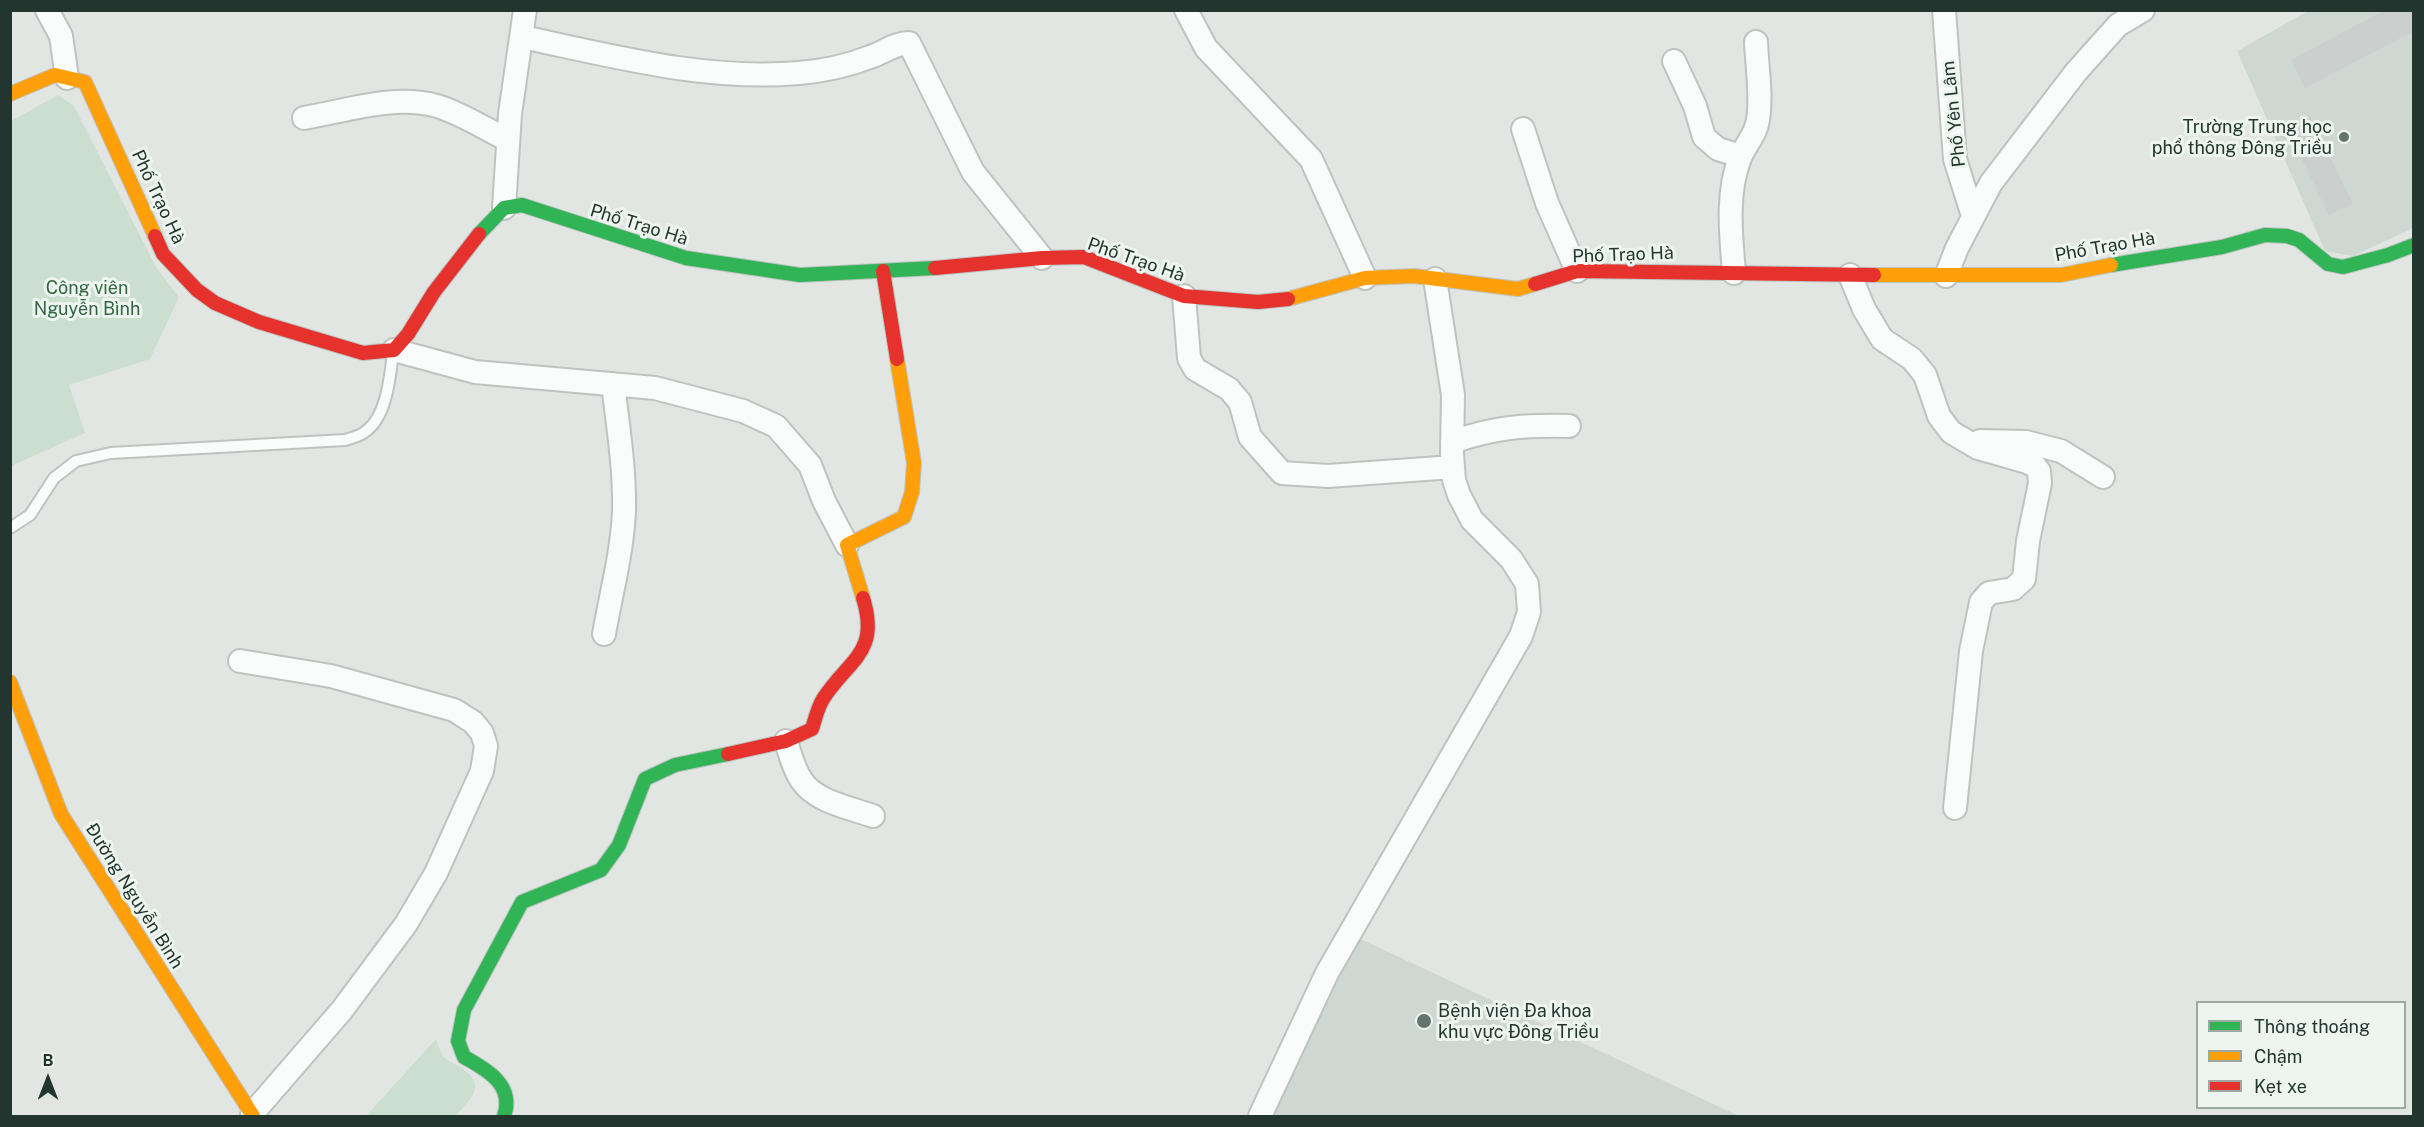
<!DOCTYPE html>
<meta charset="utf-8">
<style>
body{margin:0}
#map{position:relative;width:2424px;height:1127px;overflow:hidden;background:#e1e6e3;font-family:"Public Sans",sans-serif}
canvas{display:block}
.frame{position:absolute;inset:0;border:12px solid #22362f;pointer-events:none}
.legend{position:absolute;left:2196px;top:1001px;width:210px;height:108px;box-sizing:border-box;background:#eef5f1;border:2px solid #9ca9a3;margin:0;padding:8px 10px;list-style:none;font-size:18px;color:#22362f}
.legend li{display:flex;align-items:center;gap:12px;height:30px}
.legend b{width:30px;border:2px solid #9ca9a3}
.north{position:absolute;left:18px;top:1049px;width:60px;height:60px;-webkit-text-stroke:4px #eef5f1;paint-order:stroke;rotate:0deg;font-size:16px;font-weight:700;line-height:24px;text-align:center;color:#22362f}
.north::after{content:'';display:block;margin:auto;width:21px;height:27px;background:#22362f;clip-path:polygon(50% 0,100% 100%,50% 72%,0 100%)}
</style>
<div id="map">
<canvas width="2424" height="1127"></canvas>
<div class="frame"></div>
<ul class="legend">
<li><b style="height:8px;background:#30b455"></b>Thông thoáng</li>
<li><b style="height:8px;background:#ff9f0a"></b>Chậm</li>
<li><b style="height:8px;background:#e5322d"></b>Kẹt xe</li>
</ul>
<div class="north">B</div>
</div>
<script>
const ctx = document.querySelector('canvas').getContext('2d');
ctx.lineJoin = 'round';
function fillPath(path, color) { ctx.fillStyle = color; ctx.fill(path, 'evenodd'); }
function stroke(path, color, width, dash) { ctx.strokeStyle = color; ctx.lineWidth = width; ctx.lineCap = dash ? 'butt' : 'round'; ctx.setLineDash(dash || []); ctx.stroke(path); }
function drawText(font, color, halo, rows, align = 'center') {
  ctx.font = font + ' "Public Sans",sans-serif'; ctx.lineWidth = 6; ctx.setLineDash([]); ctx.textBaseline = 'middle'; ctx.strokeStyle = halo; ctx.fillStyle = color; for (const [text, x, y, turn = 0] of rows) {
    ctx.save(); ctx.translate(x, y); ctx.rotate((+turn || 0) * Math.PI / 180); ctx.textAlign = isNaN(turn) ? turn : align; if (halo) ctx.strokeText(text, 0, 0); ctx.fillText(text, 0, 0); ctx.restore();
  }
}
fillPath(new Path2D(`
 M2308 11H2413V228L2353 256 2325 251 2237 51Z
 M1354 936 1739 1116H1268Z`), '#cfd7d3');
fillPath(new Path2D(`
 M58 95 74 106 157 269 179 297 150 359 69 385 85 433 11 466V121Z
 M436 1039C438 1044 440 1052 444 1057 447 1061 455 1064 460 1067 488 1085 472 1098 455 1116H366Z`), '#ccdecf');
fillPath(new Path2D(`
 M2385 10H2414V31L2305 88 2291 60Z
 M2310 116 2353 204 2329 215 2286 127Z`), '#cbcfcd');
const lane = new Path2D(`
 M10 528 30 515 54 478 76 461 111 453 345 440C351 438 361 436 366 431 387 416 390 376 393 353`);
const street = new Path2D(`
 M47 10 61 36 67 78
 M1186 10 1206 48 1311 159 1365 278
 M1944 10 1955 159 1973 216
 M522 37C613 56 705 81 799 73 824 71 847 66 870 57 883 53 895 43 909 43L973 172 1042 258
 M1674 61 1695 106 1704 137 1718 149 1740 156
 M304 118C346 111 394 94 437 106 461 113 485 129 508 140
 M1523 129 1547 203 1577 271
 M504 208 510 114 525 10
 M1734 273C1731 236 1726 193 1740 158 1745 145 1756 135 1758 120 1762 95 1757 67 1756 42
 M1850 275 1864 309 1882 339 1912 359 1925 375 1939 416 1951 432 1978 448 2027 462 2035 466 2039 471 2040 483 2028 541 2024 579 2013 589 1989 593 1981 602 1971 651 1955 808
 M1946 276 1957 248 1991 183 2076 72 2118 25 2143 10
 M1184 296 1189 358 1195 369 1229 389 1240 402 1250 437 1282 473 1328 476 1453 467
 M394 350 475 372 655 388 743 411 776 426 810 465 824 501 847 545
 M1980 441 2026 442 2061 451 2103 477
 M1452 442C1495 427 1524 425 1569 426
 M604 634C611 594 622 553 624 512 625 469 618 427 613 384
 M240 661 331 676 454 710 473 722 482 733 486 746 482 771 436 873 406 924 342 1010 252 1114
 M786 741C790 754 794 770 802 781 816 802 851 808 873 816
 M1260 1116 1327 973 1521 636 1529 612 1527 584 1511 559 1472 520 1459 495 1454 480 1452 454 1453 395 1435 279`);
const fast = new Path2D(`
 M479 234 504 208 522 205 686 258 800 275 935 268
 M2111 265 2222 247 2265 235 2287 236 2299 240 2328 264 2343 267 2388 255 2414 245
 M504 1116C515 1085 486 1069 464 1057L458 1041 464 1010 522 902 601 870 619 845 645 779 675 765 728 754`);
const slow = new Path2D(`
 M10 94 55 75 85 82 155 236
 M1874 275H2061L2111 265
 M1288 299 1365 278 1414 276 1518 289 1535 284
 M863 598 847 545 904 517 912 492 914 463 897 359
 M10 682 61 814 253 1116`);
const jam = new Path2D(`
 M155 236 163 254 197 290 215 303 259 322 363 353 394 350 408 334 434 292 479 234
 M935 268 1042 258 1084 257 1184 296 1258 302 1288 299
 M883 271 897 359
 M1535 284 1577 271 1874 275
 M728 754 786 741 812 729C815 719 818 707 823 699 849 659 880 653 863 598`);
stroke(lane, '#bec3c0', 14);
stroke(street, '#bec3c0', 26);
stroke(fast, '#bdc3c0', 16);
stroke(slow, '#bdc3c0', 16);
stroke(jam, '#bdc3c0', 16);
stroke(lane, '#fafbfb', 10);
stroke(street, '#fafbfb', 22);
stroke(fast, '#30b455', 14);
stroke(slow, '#ff9f0a', 14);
stroke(jam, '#e5322d', 14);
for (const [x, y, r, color] of [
 [2344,137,6,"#65746e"],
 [1424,1021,8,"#65746e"]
]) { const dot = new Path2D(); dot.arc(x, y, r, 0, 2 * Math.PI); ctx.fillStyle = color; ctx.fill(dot); stroke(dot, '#eef5f1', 2); }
drawText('18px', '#22362f', '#eef5f1', [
 ["Phố Yên Lâm",1954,114,-96],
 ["Phố Trạo Hà",158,197,65],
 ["Phố Trạo Hà",639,225,17],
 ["Phố Trạo Hà",2105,247,-10],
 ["Phố Trạo Hà",1623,255,-2],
 ["Phố Trạo Hà",1136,260,19],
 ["Đường Nguyễn Bình",134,896,58]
]);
drawText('18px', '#22362f', '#eef5f1', [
 ["Trường Trung học",2332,127],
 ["phổ thông Đông Triều",2332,148],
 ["Bệnh viện Đa khoa",1438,1011,"left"],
 ["khu vực Đông Triều",1438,1032,"left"]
], 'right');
drawText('18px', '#326742', '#eef5f1', [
 ["Công viên",87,288],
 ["Nguyễn Bình",87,309]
]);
</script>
